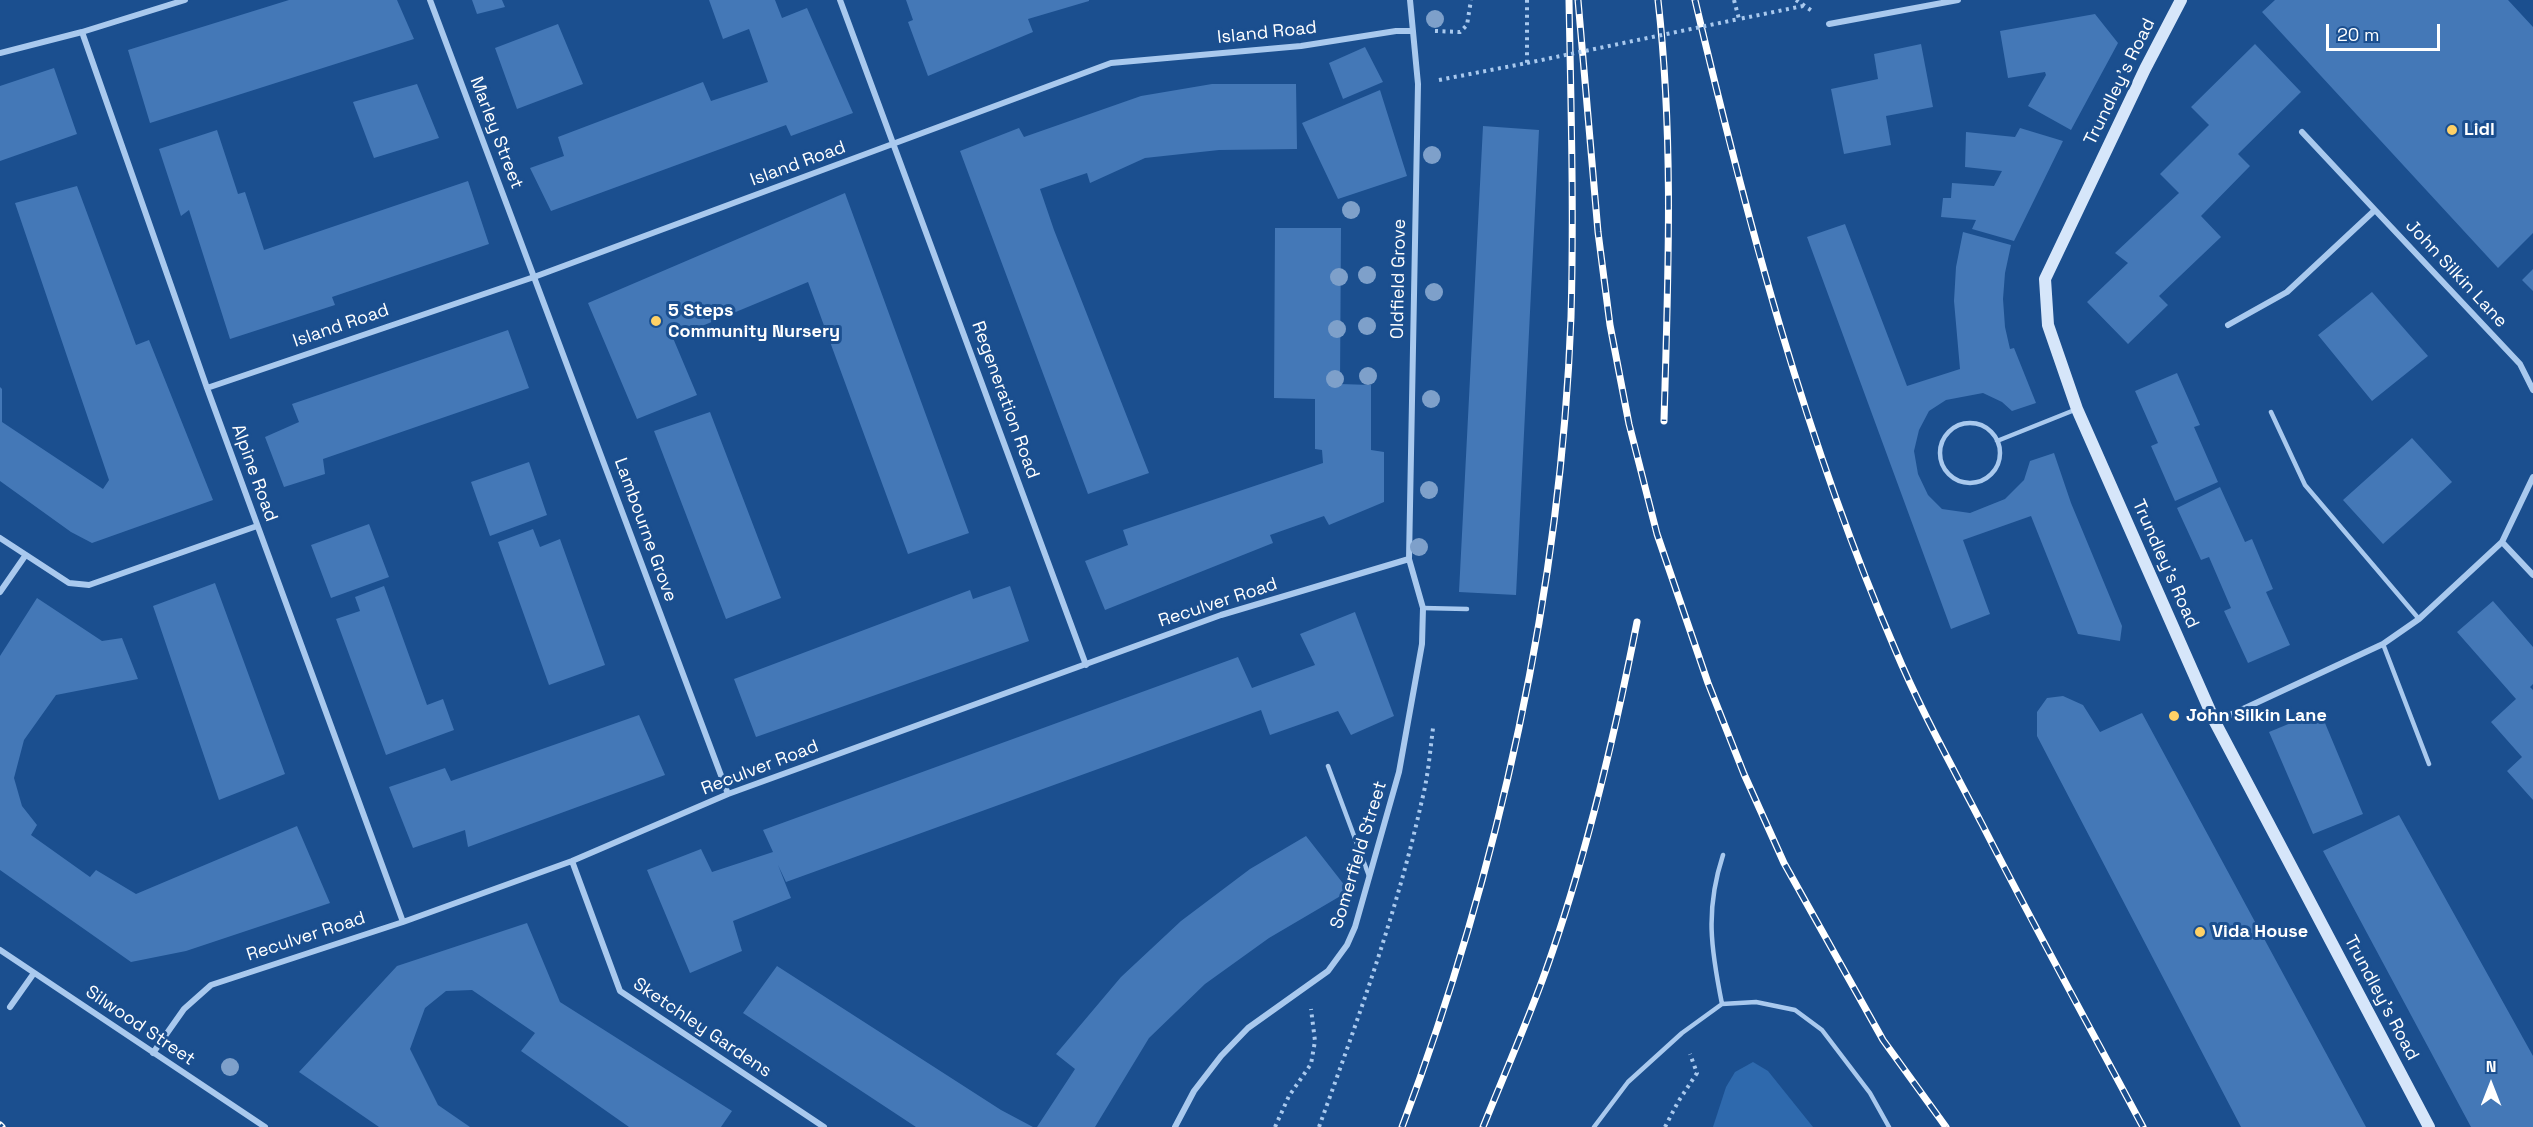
<!DOCTYPE html>
<style>
body{margin:0}
#map{position:relative;width:2533px;height:1127px;overflow:hidden;background:#1b4f8f;font-family:"Space Grotesk",sans-serif}
canvas{display:block}
.north{position:absolute;left:2461px;top:1055px;width:60px;height:60px;-webkit-text-stroke:4px #1b4f8f;paint-order:stroke;rotate:0deg;font-size:16px;font-weight:700;line-height:24px;text-align:center;color:#fff}
.north::after{content:'';display:block;margin:auto;width:21px;height:27px;background:#fff;clip-path:polygon(50% 0,100% 100%,50% 72%,0 100%)}
.scale{position:absolute;left:2326px;top:24px;width:114px;height:27px;box-sizing:border-box;border:3px solid #fff;border-top:0;padding-left:8px;font-size:18px;line-height:21px;white-space:nowrap;color:#fff;-webkit-text-stroke:4px #1b4f8f;paint-order:stroke}
</style>
<div id="map">
<canvas width="2533" height="1127"></canvas>
<div class="north">N</div>
<div class="scale">20 m</div>
</div>
<script>
const ctx = document.querySelector('canvas').getContext('2d');
ctx.lineJoin = 'round';
function fillPath(path, color) { ctx.fillStyle = color; ctx.fill(path, 'evenodd'); }
function stroke(path, color, width, dash) { ctx.strokeStyle = color; ctx.lineWidth = width; ctx.lineCap = dash ? 'butt' : 'round'; ctx.setLineDash(dash || []); ctx.stroke(path); }
function drawText(font, color, halo, rows, align = 'center') {
  ctx.font = font + ' "Space Grotesk",sans-serif'; ctx.lineWidth = 6; ctx.setLineDash([]); ctx.textBaseline = 'middle'; ctx.strokeStyle = halo; ctx.fillStyle = color; for (const [text, x, y, turn = 0] of rows) {
    ctx.save(); ctx.translate(x, y); ctx.rotate((+turn || 0) * Math.PI / 180); ctx.textAlign = isNaN(turn) ? turn : align; if (halo) ctx.strokeText(text, 0, 0); ctx.fillText(text, 0, 0); ctx.restore();
  }
}
fillPath(new Path2D(`
 M1753 1062 1768 1071 1813 1127H1713L1726 1087 1735 1072Z`), '#2e69ad');
fillPath(new Path2D(`
 M289 0H397L414 39 150 123 128 50Z
 M472 0H502L505 7 477 14Z
 M709 0H775L782 18 807 8 853 113 791 136 786 125 551 211 530 168 564 156 558 137 703 82 711 101 768 82 749 29 723 39Z
 M906 0H1089V1L1028 19 1033 32 928 76 908 22 913 20Z
 M2275 0H2508L2533 27V233L2498 268 2262 12Z
 M2095 14 2118 43 2071 130 2028 106 2046 75 2045 72 2008 78 2000 31Z
 M558 24 583 84 517 109 495 48Z
 M1921 44 1933 107 1886 116 1891 145 1844 154 1831 89 1878 79 1874 54Z
 M2255 44 2301 92 2238 154 2250 166 2201 216 2221 237 2159 296 2168 305 2128 344 2087 302 2128 263 2115 253 2179 193 2160 174 2209 125 2191 107Z
 M1365 47 1383 82 1343 99 1329 63Z
 M54 68 77 134 0 161V86Z
 M417 84 439 138 374 158 353 102Z
 M1212 84H1296L1297 149 1219 150 1145 158 1090 183 1087 173 1040 189 1054 230 1149 473 1088 494 960 151 1019 128 1024 137 1141 96Z
 M1380 90 1407 176 1338 199 1302 123Z
 M1483 126 1539 130 1516 595 1459 592Z
 M2020 128 2063 141 2014 241 1972 229 1976 220 1941 217 1943 198H1951L1952 183 1994 186 2002 171 1965 167 1966 132 2015 137Z
 M217 130 238 194 245 192 264 250 468 181 489 244 332 297 335 305 230 339 189 210 181 216 159 149Z
 M77 186 136 345 149 340 213 500 92 543 71 532 0 481V387L2 389V422L103 489 109 480 15 203Z
 M845 193 969 533 908 554 808 282 673 338 697 395 637 419 588 303Z
 M1845 224 1907 386 1960 369 1954 301 1956 267 1963 232 2011 245 2005 273 2003 299 2005 327 2010 349 2014 348 2036 403 2012 411 2002 402 1983 393 1946 400 1929 411 1919 430 1914 451 1918 474 1928 495 1942 509 1970 513 2005 499 2024 480 2030 461 2054 453 2071 503 2122 626 2120 641 2078 634 2031 516 1963 540 1990 614 1951 629 1807 237Z
 M1275 228H1341L1340 384 1371 385V450L1384 452V502L1329 525 1324 516 1270 535 1273 543 1105 610 1085 561 1128 545 1123 530 1323 463 1322 450 1315 449V399L1274 398Z
 M2533 269V291L2522 280Z
 M2372 292 2428 356 2372 401 2318 335Z
 M508 330 529 388 323 459 325 474 284 487 265 437 299 422 292 404Z
 M2177 373 2200 425 2194 427 2218 482 2175 501 2151 446 2158 443 2135 391Z
 M710 412 781 598 726 619 654 431Z
 M2412 438 2452 482 2383 544 2343 500Z
 M529 462 547 515 490 536 471 482Z
 M2220 487 2245 542 2252 539 2273 589 2266 592 2290 645 2248 663 2224 611 2231 608 2209 557 2201 560 2177 508Z
 M369 524 389 577 331 598 311 545Z
 M533 529 540 547 560 539 605 665 549 685 498 542Z
 M215 583 285 774 219 800 153 606Z
 M384 586 427 705 443 699 454 730 386 755 336 619 360 611 355 597Z
 M1010 586 1029 641 756 737 734 679 970 590 973 599Z
 M37 598 102 641 122 638 138 679 56 695 24 740 14 778 22 806 37 825 31 835 90 877 96 870 136 894 297 826 330 903 186 951 131 962 0 870V656Z
 M2493 601 2533 647V684L2530 687 2533 690V800L2507 771 2522 757 2491 722 2516 699 2457 632Z
 M1355 612 1394 716 1351 735 1338 711 1270 735 1261 710 786 882 778 865 791 898 733 921 742 951 690 973 647 870 701 849 712 872 773 852 763 830 1238 657 1252 688 1315 665 1300 634Z
 M2063 696 2083 705 2100 732 2142 713 2366 1127H2241L2037 736V712L2047 698Z
 M2320 711 2363 814 2313 834 2269 732Z
 M639 715 665 775 468 847 465 830 413 848 389 787 445 768 451 781Z
 M2399 815 2533 1056V1127H2471L2323 851Z
 M1306 836 1349 891 1269 938 1205 984 1149 1038 1095 1127H1037L1075 1069 1056 1054 1121 977 1181 921 1250 869Z
 M527 923 560 1002 732 1111 721 1127H629L521 1051 535 1033 472 990 446 991 425 1008 410 1049 438 1105 470 1127H379L299 1072 397 966Z
 M777 966 1001 1110 1033 1127H916L743 1013Z`), '#4478b7');
stroke(new Path2D(`
 M1734 0 1739 19 1803 6
 M1796 0 1812 11
 M1435 31 1460 32 1467 25 1471 0
 M1439 80 1527 63V0
 M1275 1127 1289 1096 1311 1064 1315 1041 1311 1009
 M1319 1127C1358 1019 1397 912 1422 800 1428 777 1430 752 1433 728
 M1665 1127 1678 1102 1697 1073 1690 1054`), '#a9c9ee', 4, [3, 4.5]);
stroke(new Path2D(`
 M2271 412 2305 485 2419 619
 M1940 453a30 30 0 1 1 60 0a30 30 0 1 1-60 0Z
 M1997 441 2077 409
 M1423 608 1467 609
 M2383 644 2429 764
 M1328 766 1369 876
 M1722 1004C1711 949 1705 910 1723 855
 M1594 1127 1628 1082 1682 1033 1722 1004 1756 1002 1795 1010 1822 1030 1870 1093 1889 1127`), '#a9c9ee', 4.5);
stroke(new Path2D(`
 M430 0 728 794
 M840 0 1086 665
 M1829 24 1958 0
 M82 32 207 388 403 922
 M0 53 82 32 185 0
 M2302 132 2375 210
 M2228 325 2287 292 2375 210 2520 364 2533 390
 M207 388 534 277 1111 63 1301 46 1396 31H1413
 M0 538 69 583 89 585 257 526
 M2502 542 2533 575
 M0 592 25 556
 M2215 722 2383 644 2419 619 2502 542 2533 477
 M572 861 620 991 824 1127
 M0 950 265 1127
 M10 1007 34 973
 M153 1053 184 1009 211 985 403 922 572 861 728 794 1221 615 1409 559
 M1175 1127 1194 1091 1221 1056 1248 1028 1328 971 1347 945 1355 927 1399 772 1422 644 1423 608 1409 559 1418 84 1410 0`), '#a9c9ee', 6);
stroke(new Path2D(`
 M2181 0 2145 69 2045 279 2048 325 2077 409 2215 722 2429 1127`), '#d6e6fa', 12);
const rail = new Path2D(`
 M1578 0 1598 232 1610 325 1629 424 1657 534 1708 683 1744 774 1784 863 1883 1040 1946 1127
 M1658 0C1674 140 1668 280 1664 421
 M1695 0C1747 220 1805 440 1895 649 1920 709 1952 766 1982 824 2034 926 2089 1026 2143 1127
 M0 1125 2 1127
 M1402 1127C1498 873 1561 589 1571 317 1574 212 1571 106 1569 0
 M1483 1127C1504 1075 1527 1023 1546 970 1586 858 1614 739 1637 622`);
stroke(rail, '#fff', 7);
stroke(rail, '#1b4f8f', 4.5, [14]);
stroke(new Path2D(`
 M1527 63 1739 19`), '#a9c9ee', 4, [3, 4.5]);
ctx.fillStyle = '#7ea0ca';
for (const [x, y] of [
 [1435,19],
 [1432,155],
 [1351,210],
 [1367,275],
 [1339,277],
 [1434,292],
 [1367,326],
 [1337,329],
 [1368,376],
 [1335,379],
 [1431,399],
 [1429,490],
 [1419,547],
 [230,1067]
]) { ctx.beginPath(); ctx.arc(x, y, 9, 0, 2 * Math.PI); ctx.fill(); }
for (const [x, y, r, color] of [
 [2452,130,6,"#ffd166"],
 [656,321,6,"#ffd166"],
 [2174,716,6,"#ffd166"],
 [2200,932,6,"#ffd166"]
]) { const dot = new Path2D(); dot.arc(x, y, r, 0, 2 * Math.PI); ctx.fillStyle = color; ctx.fill(dot); stroke(dot, '#1b4f8f', 2); }
drawText('18px', '#fff', '#1b4f8f', [
 ["Island Road",1267,33,-6],
 ["Trundley's Road",2120,82,-64],
 ["Marley Street",496,133,69],
 ["Island Road",798,164,-20],
 ["John Silkin Lane",2456,274,47],
 ["Oldfield Grove",1399,279,-89],
 ["Island Road",341,326,-19],
 ["Regeneration Road",1005,400,70],
 ["Alpine Road",254,473,70],
 ["Lambourne Grove",645,530,70],
 ["Trundley's Road",2165,564,66],
 ["Reculver Road",1218,603,-18],
 ["Reculver Road",760,768,-21],
 ["Somerfield Street",1359,855,-73],
 ["Reculver Road",306,937,-18],
 ["Trundley's Road",2381,998,62],
 ["Silwood Street",140,1026,34],
 ["Sketchley Gardens",702,1028,34]
]);
drawText('bold 18px', '#fff', '#1b4f8f', [
 ["Lidl",2464,130],
 ["5 Steps",668,311],
 ["Community Nursery",668,332],
 ["John Silkin Lane",2186,716],
 ["Vida House",2212,932]
], 'left');
</script>
